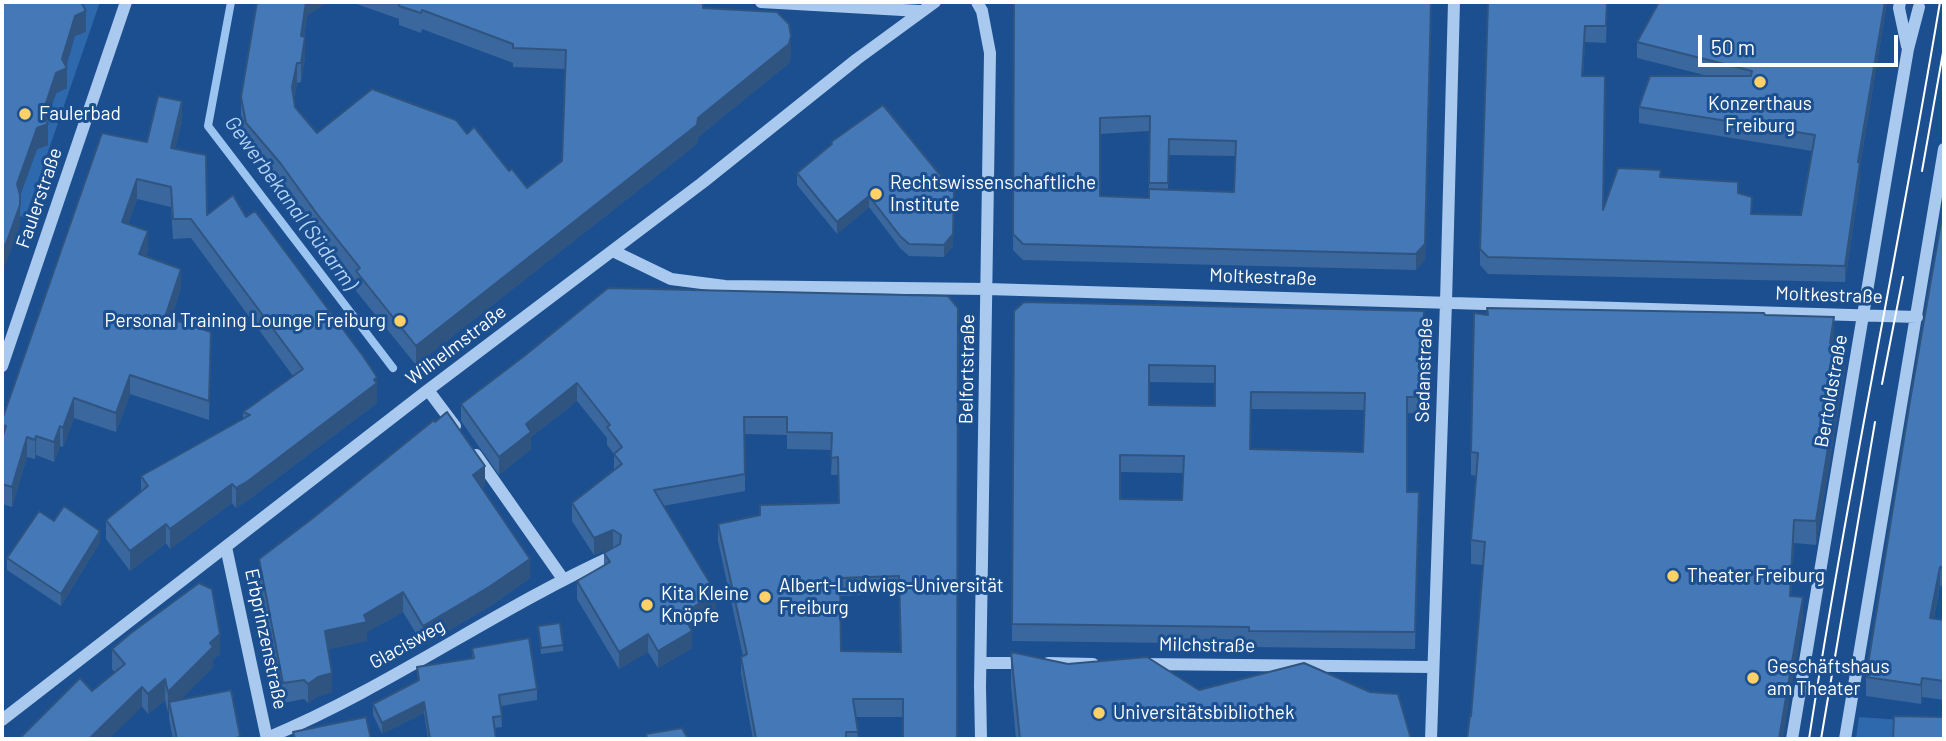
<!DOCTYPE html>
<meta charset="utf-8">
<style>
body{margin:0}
#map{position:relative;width:1946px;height:741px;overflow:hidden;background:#1b4f8f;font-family:Barlow,sans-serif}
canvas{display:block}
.frame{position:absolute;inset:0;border:4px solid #fff;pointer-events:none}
.scale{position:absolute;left:1698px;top:35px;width:200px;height:32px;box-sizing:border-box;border:4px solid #fff;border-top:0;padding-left:9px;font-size:21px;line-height:24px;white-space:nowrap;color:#fff;-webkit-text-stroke:5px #1b4f8f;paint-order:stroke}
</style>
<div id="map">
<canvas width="1946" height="741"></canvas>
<div class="frame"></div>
<div class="scale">50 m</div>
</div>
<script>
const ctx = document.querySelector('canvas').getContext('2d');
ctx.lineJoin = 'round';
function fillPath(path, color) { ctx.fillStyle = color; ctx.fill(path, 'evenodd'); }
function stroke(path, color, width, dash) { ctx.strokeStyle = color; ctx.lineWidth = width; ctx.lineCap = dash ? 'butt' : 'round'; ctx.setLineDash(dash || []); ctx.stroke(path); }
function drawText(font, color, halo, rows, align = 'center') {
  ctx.font = font + ' Barlow,sans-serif'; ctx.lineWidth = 6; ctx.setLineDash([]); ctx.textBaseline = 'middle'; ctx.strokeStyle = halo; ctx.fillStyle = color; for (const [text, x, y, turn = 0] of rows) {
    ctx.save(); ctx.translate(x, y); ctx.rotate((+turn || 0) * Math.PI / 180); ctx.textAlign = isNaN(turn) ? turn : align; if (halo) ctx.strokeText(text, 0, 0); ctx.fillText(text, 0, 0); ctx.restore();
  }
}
fillPath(new Path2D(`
 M69 2H100L25 218 20 216 17 204 37 149 48 145 42 135 56 93 67 88 62 80Z
 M1859 717 1928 722 1926 739H1856Z`), '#2e69ad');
stroke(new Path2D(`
 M231 2 208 126 393 368`), '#9cc4f0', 8);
stroke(new Path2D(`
 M761 2 920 11
 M977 2 982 11 990 53 980 686 981 739
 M1900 2 1899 8 1907 46
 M613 251 671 279 725 286 987 289 1917 317
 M2 366 126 2
 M428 390 455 426
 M476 455 563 579
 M226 547 267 739
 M981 663H1026
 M1048 663 1093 664
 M1142 664 1433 667
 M2 720 424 393 702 183 857 59 935 2
 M267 738C388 688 494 610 613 556
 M1431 739 1446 302 1454 2
 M1792 739 1887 172 1908 49 1919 7
 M1845 739 1944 149`), '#a9c9ee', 12);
stroke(new Path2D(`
 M1922 171 1944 47
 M1882 384 1903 277
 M1809 739C1847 493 1899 248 1940 2
 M1821 739 1875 422`), '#fff', 2);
fillPath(new Path2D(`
 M351 2H672L703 8 791 55 789 63 698 137 697 144 416 365 356 291V282L317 233 281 183 246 142 241 116V97L307 16 304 37 305 57 301 82 297 83 294 98 295 107 317 133 467 134 527 188 562 161 565 69 513 67V63L422 29 421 33 399 25V19Z
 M1014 2H1431L1425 260 1416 270 1023 260 1013 250ZM1149 131V198L1100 196V134ZM1169 155 1235 156 1234 192 1168 190Z
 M1488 2 1607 16 1606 43 1585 42 1583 76 1603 209 1661 177 1738 193 1752 214 1801 215 1812 151 1639 123V107L1708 76 1637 58V42L1887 2 1860 166V180L1845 282 1488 274 1480 265V249Z
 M182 121 175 148 207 215 246 217 377 396V403L248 500 236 508 232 503 170 549 166 543 130 571 106 539V520L141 492V476L243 419V412L293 376 191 238 173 239 171 207 137 199 128 224 148 250 146 256 181 288 171 319 211 332 209 420 130 394 116 432 74 418 63 447 60 446 54 462 36 455 35 459 27 457 12 507 2 504V420L147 142Z
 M831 142 953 246 944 257 909 256 900 248 869 207 837 234 797 185V173L831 144Z
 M1944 205V587L1940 586 1934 618 1944 620V700L1922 697 1921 704 1866 696V677Z
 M948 296 903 717H856L858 739H753L741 674V657L743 656 718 541V524L838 503V475H831L832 450 787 449V435L745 434V491L663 506 716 611 690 627 692 648 658 668 648 652 619 669 577 599V581L604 566V553L613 547 594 555 572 521V503L614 471V454L607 445V438L577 401 531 437V449L499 475 461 421V404ZM899 593 900 652 841 651 840 596Z
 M1014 311H1424L1422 414 1407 413V492H1419L1415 649 1249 647V644L1012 641ZM1149 382 1215 383V406L1149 405ZM1251 409 1365 410 1363 452 1250 449ZM1120 472 1183 473 1182 500 1120 499Z
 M1487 314 1765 315 1834 340V344L1845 368 1816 545 1794 543 1791 596 1803 620 1471 716 1483 565 1471 564V540L1476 476 1471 475V452Z
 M485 485 482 488 530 578 489 607 423 645 403 612 367 632V641L328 649 332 692 318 696 308 703 304 699 283 703 259 578V559L313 518Z
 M100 542 61 606 7 570V558Z
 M538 626 563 645V651L541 654Z
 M472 648 537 689V700L501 706 502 727 494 728 496 739H428L424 713 382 734 373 715V704L418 681 417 667 472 658Z
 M112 649 220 654 213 660V667L180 700 240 739H173L169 719V711L168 712 165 700 148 714 112 669Z
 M1011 652 1199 690 1411 739H1016L1011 685Z`), '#3a679d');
fillPath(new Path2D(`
 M306 2H328L307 16 301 55V36Z
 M1431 2 1425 260 1416 270V254Z
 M1885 2H1887L1860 166V180L1845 282V266L1858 162Z
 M86 11V32L75 36 66 68H67V88L56 93 45 125 48 124V145L37 149 17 204V184L42 115 56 73 62 59 75 16Z
 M1585 26V42L1582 92V76Z
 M791 36V55L789 63 698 137 697 144 416 365V346L698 118Z
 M305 37V57L301 82V63Z
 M297 63V83L292 106V87Z
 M182 101V121L171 167V148Z
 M137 179V199L122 241V222Z
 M954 192 953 246 944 257V245Z
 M20 195V226L7 261 2 271V250Z
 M869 196V207L837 234V222Z
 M148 231V250L139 273V254Z
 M181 269V288L165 337V317Z
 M1834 317V340L1830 366V343Z
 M1845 344V368L1816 545V521Z
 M130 375V394L116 432V413Z
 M377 377V403L248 500 236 508V488Z
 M577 383V401L531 437V449L499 475V457L526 424Z
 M74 398V418L63 447V428Z
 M60 426V446L54 462V442Z
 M36 436V455L35 459V440Z
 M27 437V457L12 507V487Z
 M485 466V485L473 495V475Z
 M232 484V503L170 549V529Z
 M1794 520V543L1790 619V596Z
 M166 524V543L130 571V551Z
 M613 530V547L594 555V538Z
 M100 531V542L61 606V594Z
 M530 559V578L489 607 423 645V626Z
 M1940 567V586L1930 637V618Z
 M403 592V612L367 632V641L325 650V631L364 615Z
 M716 593V611L682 631V614Z
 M1803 597V620L1783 739H1779Z
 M692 631V648L658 668V651Z
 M220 634V654L213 660V667L171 710 169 702V711L168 712V692L210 643Z
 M648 634V652L619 669V652Z
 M332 673V692L318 696 308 703V684L318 677Z
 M1922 678V697L1921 704V685Z
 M165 679V700L148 714V694Z
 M142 687V707L109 739H89Z
 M424 702V713L382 734V723Z`), '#305480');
const building = new Path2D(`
 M2 2H81L86 11 75 16 62 59 67 68 56 73 42 115 48 124 37 128 17 184 20 195V205L7 241 2 250Z
 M257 2H306L301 36 305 37 301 63H297L292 87 295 107 317 133 372 89 456 120 467 134 474 127 509 171 512 169 527 188 562 161 566 50 513 48V44L422 10 421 13 399 6 400 2H672L703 3V8L777 12 789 24 791 36 789 44 698 118 697 125 416 346 356 271 360 268 317 214 281 164 246 123 241 97Z
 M1014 2H1431L1425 244 1416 254 1023 244 1013 234ZM1150 116 1149 183H1168L1169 139 1236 141 1234 192 1149 189V198L1100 196V118Z
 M1488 2H1607L1606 26H1585L1582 76H1605L1603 210 1618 168 1661 170 1660 177 1738 182V193L1752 197 1751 214 1801 215 1815 135 1639 107 1650 76H1751L1752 71 1637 42 1659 2H1885L1858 162 1860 163 1845 266 1488 257 1480 249Z
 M158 96 182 101 171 148 206 155 207 215 233 195 246 217 255 211 363 356 377 377 374 380 377 383 248 481 236 488 232 484 170 529 166 524 130 551 106 520 148 486 141 476 250 415 243 412 303 369 191 219H173L171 187 137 179 122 222 148 231 139 254 181 269 165 317 211 332 209 401 130 375 116 413 74 398 63 428 60 426 54 442 36 436 35 440 27 437 12 487 2 484V439L6 426 2 425V420L102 133 147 142Z
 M883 105 954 192 953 234 944 245 909 244 900 236 869 196 837 222 797 173 832 144 831 142Z
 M1944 205V568L1940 567 1930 618 1944 620V681L1922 678 1921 685 1866 677 1910 401Z
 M608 288 948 296 958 308 957 739H903V699H853L858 732H846V739H756L741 657 747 654 718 524 760 515V505L839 503 838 457 831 458 832 433 787 432V417H744L745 474 654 490 716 593 682 614 692 631 658 651 648 634 619 652 577 581 610 562 604 553 620 544 621 535 613 530 594 538 572 503 622 464 614 454 622 447 607 427 610 425 577 383 526 424 531 432 499 457 461 404 523 357ZM899 576 901 652 841 651 840 578Z
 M1024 302 1424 311 1422 397H1407V492H1419L1415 632 1249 631V627L1012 624 1014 311ZM1149 365 1215 366V406L1149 405ZM1251 392 1365 393 1363 452 1250 449ZM1120 455 1184 456 1182 500 1120 499Z
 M1487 308 1764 313 1765 315 1834 317 1830 343 1845 344 1816 521 1794 520 1790 596 1803 597 1779 739H1467L1470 715 1471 716 1485 542 1471 540 1478 453 1471 452 1474 313 1488 315Z
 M447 412 485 466 473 475 530 559 489 587 423 626 403 592 364 615 367 622 325 631 332 673 318 677 308 684 304 680 283 683 259 559 313 518 434 420 435 422Z
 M64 506 100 531 61 594 7 558 39 511 54 521Z
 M199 583 212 589 220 634 210 643 213 647 168 692 165 679 148 694 142 687 89 739H19L80 678 92 691 125 664 112 649 131 633Z
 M560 623 563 645 541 648 538 626Z
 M529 638 537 689 499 695 502 716 493 717 496 739H430L424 702 382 723 373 704 419 680 417 667 474 658 472 648Z
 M1011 652 1068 664 1147 657 1199 690 1304 663 1370 692 1398 694 1411 739H1020Z
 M231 690 240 736 235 739H177L169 702Z
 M1894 716 1944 717V739H1893Z
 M366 717 371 739H295L293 732Z
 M682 728 688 739H647L646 734Z`);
fillPath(building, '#4478b7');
stroke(building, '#305480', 2);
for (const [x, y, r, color] of [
 [1760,82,7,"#ffd166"],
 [25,114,7,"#ffd166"],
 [876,194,7,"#ffd166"],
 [400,321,7,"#ffd166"],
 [1673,576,7,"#ffd166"],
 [765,597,7,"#ffd166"],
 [647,605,7,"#ffd166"],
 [1753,678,7,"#ffd166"],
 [1099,713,7,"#ffd166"]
]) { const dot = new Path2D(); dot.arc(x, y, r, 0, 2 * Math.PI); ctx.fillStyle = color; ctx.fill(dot); stroke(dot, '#1b4f8f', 2.5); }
drawText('19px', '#fff', '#1b4f8f', [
 ["Konzerthaus",1760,104,"center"],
 ["Freiburg",1760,126,"center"],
 ["Faulerbad",39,114],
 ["Rechtswissenschaftliche",890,183],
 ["Institute",890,205],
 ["Personal Training Lounge Freiburg",386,321,"right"],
 ["Theater Freiburg",1687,576],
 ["Albert-Ludwigs-Universität",779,586],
 ["Freiburg",779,608],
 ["Kita Kleine",661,594],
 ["Knöpfe",661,616],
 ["Geschäftshaus",1767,667],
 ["am Theater",1767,689],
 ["Universitätsbibliothek",1113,713]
], 'left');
drawText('19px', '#fff', '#1b4f8f', [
 ["Faulerstraße",39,198,-71],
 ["Moltkestraße",1263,277,2],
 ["Moltkestraße",1829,295,2],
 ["Wilhelmstraße",456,345,-37],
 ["Belfortstraße",967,369,-89],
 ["Sedanstraße",1424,370,-88],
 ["Bertoldstraße",1831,391,-80],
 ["Erbprinzenstraße",266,639,78],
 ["Glacisweg",407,644,-29],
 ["Milchstraße",1207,645,1]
]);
drawText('italic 21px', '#b5d3f5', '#1b4f8f', [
 ["Gewerbekanal (Südarm)",291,203,54]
]);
</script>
